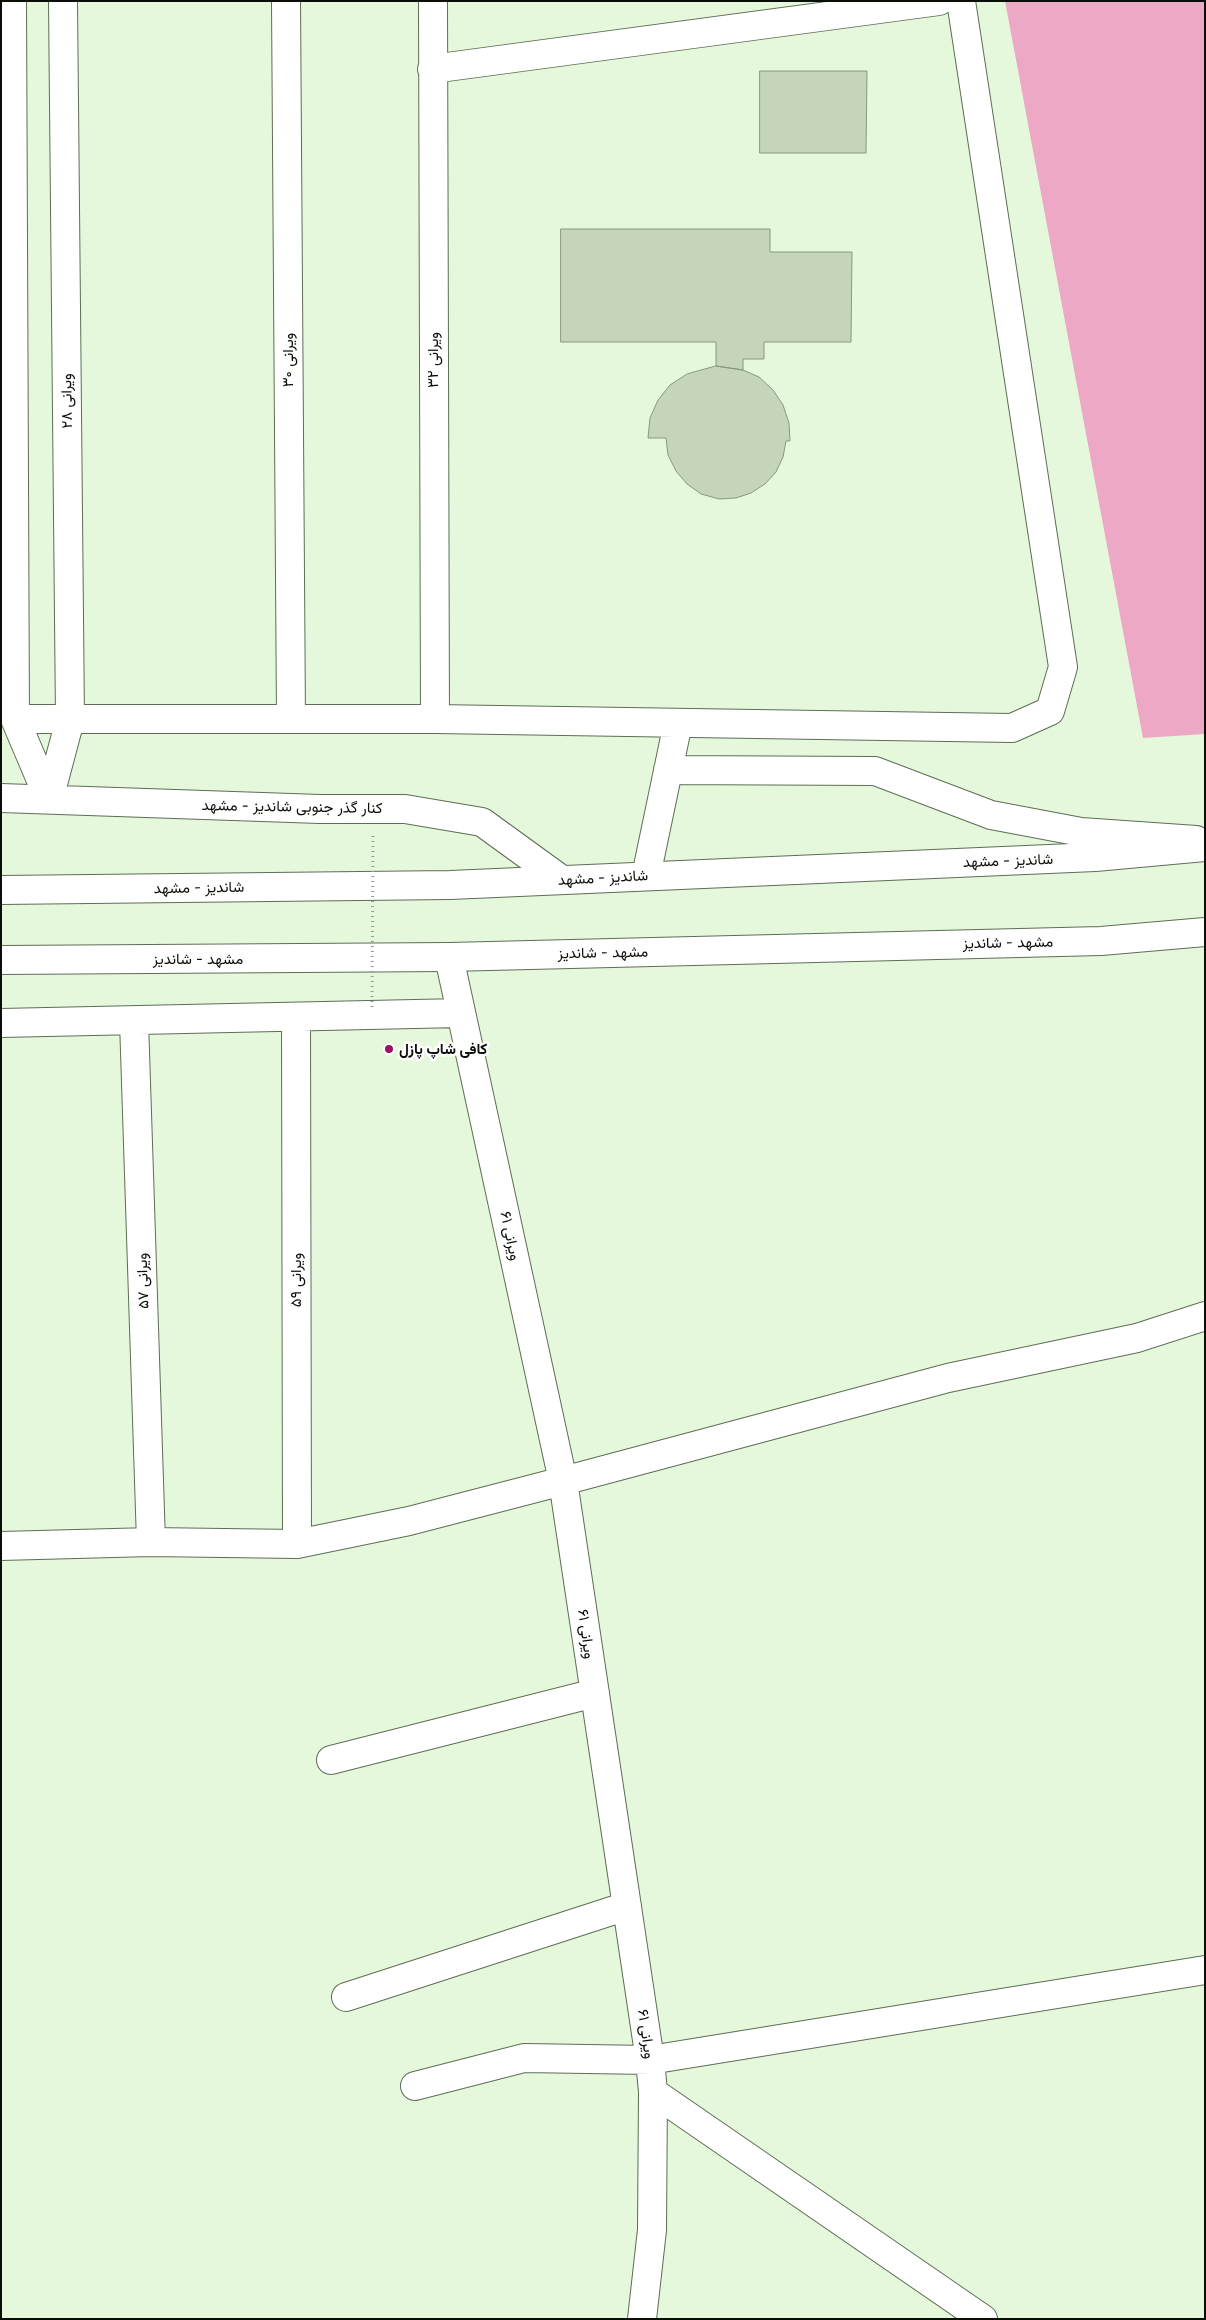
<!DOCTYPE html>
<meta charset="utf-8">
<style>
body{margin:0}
#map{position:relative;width:1206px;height:2320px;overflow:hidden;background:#e6f8dc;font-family:Inter,sans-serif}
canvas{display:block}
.frame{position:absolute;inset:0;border:2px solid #090e06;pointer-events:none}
</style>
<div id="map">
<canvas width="1206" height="2320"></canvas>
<div class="frame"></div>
</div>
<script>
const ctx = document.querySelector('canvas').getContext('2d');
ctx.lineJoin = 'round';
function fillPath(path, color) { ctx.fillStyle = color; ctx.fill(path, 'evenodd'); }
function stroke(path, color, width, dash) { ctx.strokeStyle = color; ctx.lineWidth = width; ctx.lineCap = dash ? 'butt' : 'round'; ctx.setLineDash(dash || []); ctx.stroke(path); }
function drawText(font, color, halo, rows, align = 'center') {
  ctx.font = font + ' Inter,Vazirmatn,sans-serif'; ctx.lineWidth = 5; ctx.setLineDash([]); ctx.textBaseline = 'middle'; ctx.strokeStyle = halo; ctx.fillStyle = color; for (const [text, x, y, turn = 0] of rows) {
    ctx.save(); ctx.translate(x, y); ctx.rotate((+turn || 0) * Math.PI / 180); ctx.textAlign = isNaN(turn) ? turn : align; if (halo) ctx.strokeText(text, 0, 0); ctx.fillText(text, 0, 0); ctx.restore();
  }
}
fillPath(new Path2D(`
 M1005 1H1205V734L1143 738Z`), '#eda8c6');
const building = new Path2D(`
 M760 71H867L866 153H760Z
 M561 229H770V252H852L851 342H764V359H743V370L716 366V342H561Z
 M716 366 743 370 759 377 773 390 783 405 789 423 790 441H786L783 457 776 472 765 484 751 493 736 498 719 499 701 494 687 484 676 471 668 455 666 438H648L650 418 658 400 670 385 687 374Z`);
fillPath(building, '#c4d5ba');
stroke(building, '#88987e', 1);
const minor = new Path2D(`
 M12 1 15 719 49 799
 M286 1 291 719
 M433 1 435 719
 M432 69 939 1
 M15 719H435L1012 728 1050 711 1063 667 961 1
 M668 770 875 771 991 815 1081 832 1196 840
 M1 798 320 809H405L482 822 562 880
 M49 799 70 720 63 1
 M646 876 678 723
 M449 957 563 1481 650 2060 653 2092 652 2230 642 2319
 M296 1017 297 1544
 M134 1021 151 1542
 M1 1023 461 1013
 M1 1546 151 1542 297 1544 409 1521 563 1481 948 1378 1137 1338 1205 1316
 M331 1760 595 1693
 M346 1997 627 1906
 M415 2086 524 2058 650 2060 1205 1970
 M653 2092 983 2319`);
const highway = new Path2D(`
 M1 890 450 885 1095 857 1205 847
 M1 960 449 957 1101 941 1205 932`);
stroke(minor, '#5e6d55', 30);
stroke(highway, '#5e6d55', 30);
stroke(minor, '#fff', 28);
stroke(highway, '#fff', 28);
stroke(new Path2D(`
 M372 1007 373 832`), '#929f8b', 3, [1, 4]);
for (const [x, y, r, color] of [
 [389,1049,5,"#9b1263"]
]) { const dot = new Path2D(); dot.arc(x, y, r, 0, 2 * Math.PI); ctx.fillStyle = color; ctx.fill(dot); stroke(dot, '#fefefe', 2); }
drawText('15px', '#090e06', '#fefefe', [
 ["ویرانی ۳۰",288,360,-90],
 ["ویرانی ۳۲",433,360,-90],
 ["ویرانی ۲۸",67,401,-91],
 ["کنار گذر جنوبی شاندیز - مشهد",292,807,1],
 ["شاندیز - مشهد",1008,861,-2],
 ["شاندیز - مشهد",603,878,-3],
 ["شاندیز - مشهد",199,888,-1],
 ["مشهد - شاندیز",1008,943,-1],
 ["مشهد - شاندیز",603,953,-1],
 ["مشهد - شاندیز",198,959],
 ["ویرانی ۶۱",510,1236,78],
 ["ویرانی ۵۹",296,1280,-90],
 ["ویرانی ۵۷",143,1281,-92],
 ["ویرانی ۶۱",586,1634,82],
 ["ویرانی ۶۱",646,2034,82]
]);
drawText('bold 15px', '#090e06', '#fefefe', [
 ["کافی شاپ پازل",399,1049]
], 'left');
</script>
